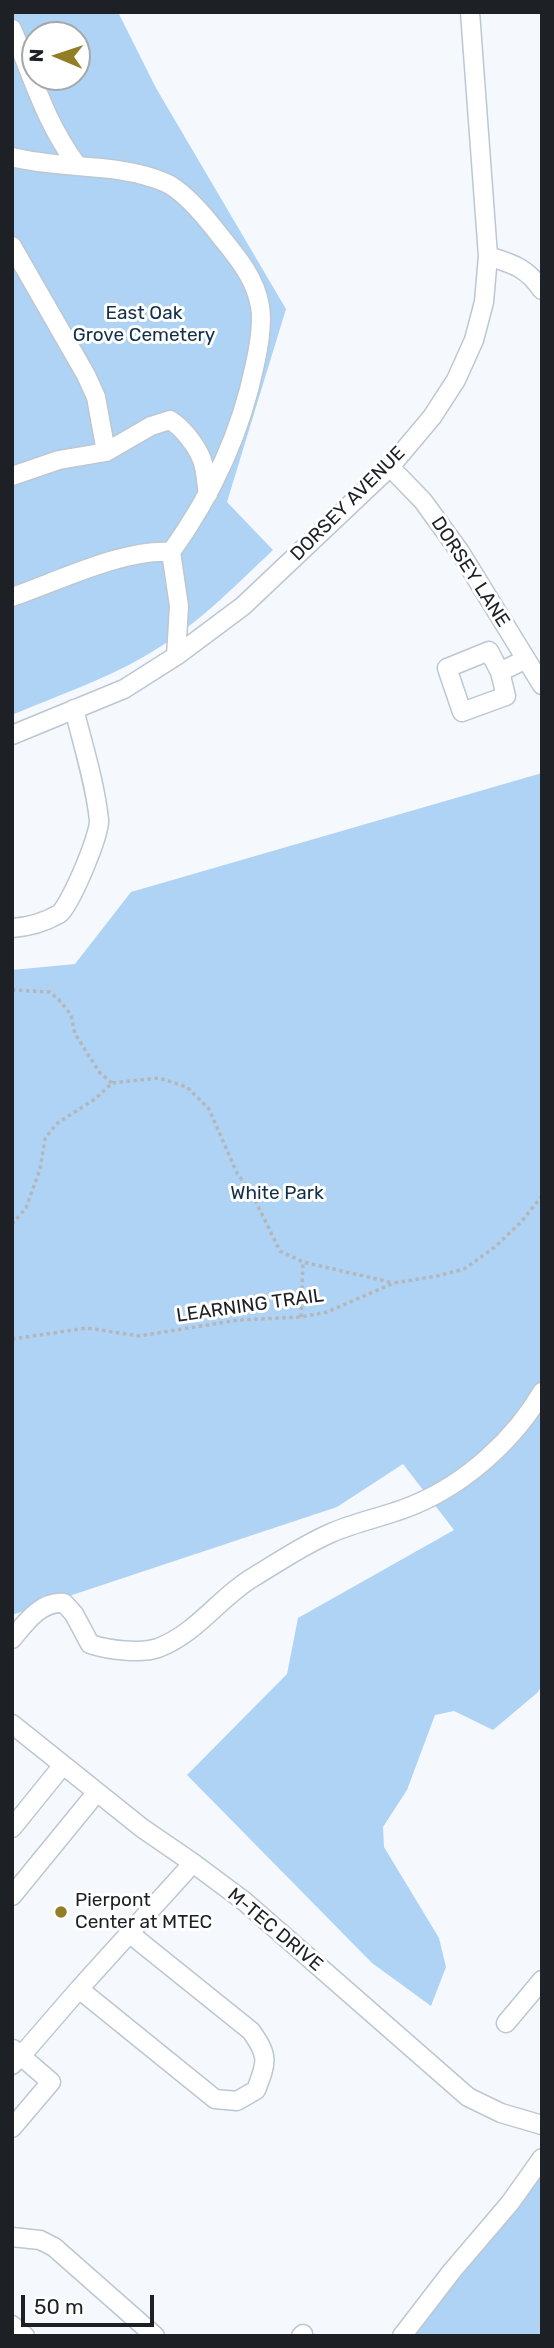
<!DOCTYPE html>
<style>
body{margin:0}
#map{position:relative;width:554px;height:2348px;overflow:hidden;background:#f5f9fe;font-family:Rubik,sans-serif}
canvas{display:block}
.frame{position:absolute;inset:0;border:14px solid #1d2125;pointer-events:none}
.north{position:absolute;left:21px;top:21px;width:70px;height:70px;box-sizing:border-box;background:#fff;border:2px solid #a5a6a8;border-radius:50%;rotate:272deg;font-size:19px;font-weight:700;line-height:28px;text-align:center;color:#1d2125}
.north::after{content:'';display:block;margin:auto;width:24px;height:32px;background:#927e25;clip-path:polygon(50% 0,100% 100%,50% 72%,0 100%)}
.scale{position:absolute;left:21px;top:2295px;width:133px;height:32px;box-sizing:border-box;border:4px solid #1d2125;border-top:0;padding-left:9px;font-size:21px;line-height:24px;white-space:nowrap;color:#1d2125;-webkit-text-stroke:5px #fff;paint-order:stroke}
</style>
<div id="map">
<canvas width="554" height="2348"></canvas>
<div class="frame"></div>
<div class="north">N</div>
<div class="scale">50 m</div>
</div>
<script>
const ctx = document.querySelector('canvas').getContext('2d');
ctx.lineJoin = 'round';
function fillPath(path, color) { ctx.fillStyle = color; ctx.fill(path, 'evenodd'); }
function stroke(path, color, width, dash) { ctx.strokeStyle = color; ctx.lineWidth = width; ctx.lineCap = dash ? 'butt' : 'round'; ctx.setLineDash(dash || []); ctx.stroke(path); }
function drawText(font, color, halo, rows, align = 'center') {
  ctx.font = font + ' Rubik,sans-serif'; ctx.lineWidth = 6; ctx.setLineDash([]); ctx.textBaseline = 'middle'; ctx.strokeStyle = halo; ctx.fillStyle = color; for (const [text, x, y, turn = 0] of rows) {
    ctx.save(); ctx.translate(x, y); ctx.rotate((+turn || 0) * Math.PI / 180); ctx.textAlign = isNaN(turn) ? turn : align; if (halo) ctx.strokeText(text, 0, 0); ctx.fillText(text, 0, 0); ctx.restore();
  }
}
fillPath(new Path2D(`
 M12 12H118L156 88 286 309 227 502 273 550C233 588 193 629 145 656 104 680 56 696 12 715ZM35 35H77V77H35Z
 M542 773V1686L537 1693 493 1730 454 1711 435 1715 407 1790 383 1827 384 1847 439 1938 446 1967 431 2006 372 1963 187 1775 287 1674 298 1618 454 1530 403 1464 337 1507 12 1615V970L75 964 131 892Z
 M542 2152V2336H400Z`), '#afd3f4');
const minor = new Path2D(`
 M12 29C34 79 44 120 77 165
 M12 157C62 170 116 162 164 182 184 190 208 220 221 237 238 258 255 278 260 306 263 324 259 346 255 364 241 433 212 495 171 552 125 548 56 582 12 597
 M12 246 86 375 96 397 106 452
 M488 256C513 264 526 267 542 290
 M390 467 423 501 460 552 542 685
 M12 476 59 460 106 452 151 426 170 420C182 427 197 446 202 460 206 470 206 484 208 494
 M171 552 179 606 176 656
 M500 672 506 696 462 712 447 668 489 651 500 672 526 659
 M12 735 124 689 176 656 243 606 390 467 432 417 456 380 474 340 484 302 488 256 470 12
 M12 928C28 927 45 922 59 914 70 906 100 835 99 820 95 783 83 745 74 709
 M12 1639C26 1622 41 1601 64 1603L74 1614 90 1644C108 1650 141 1654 158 1648 197 1633 219 1598 252 1578 277 1563 303 1545 331 1533 358 1521 389 1516 416 1504 466 1483 515 1439 542 1392
 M12 1724 142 1828 193 1863 244 1901 468 2097 501 2113 542 2125
 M12 1828 63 1765
 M12 1896 97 1792
 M129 1933 251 2031C269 2056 267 2062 256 2090L237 2101 215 2099 79 1989 193 1863
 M506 2023 542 1980
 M13 2049 21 2056 79 1989
 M12 2065 21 2056 51 2082 12 2128
 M12 2237 40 2240 54 2247 155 2336
 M12 2325 25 2336
 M301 2336 303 2334
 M402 2336 452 2271 510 2203 542 2158`);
stroke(minor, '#bcc7d2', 21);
stroke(new Path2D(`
 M12 990 50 992 61 1002 71 1015 75 1034 100 1073 112 1083
 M12 1224 26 1208 40 1169 45 1139 56 1124 95 1099 112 1083 159 1078 187 1087 209 1109 237 1173 252 1194 280 1251 303 1262 394 1283
 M301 1317 303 1262
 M12 1339 87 1328 139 1336 238 1320 301 1317 327 1312 394 1283 437 1276 464 1269 495 1247 521 1222 542 1196`), '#b3b7bc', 3.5, [3.5, 3.5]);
stroke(minor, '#fff', 18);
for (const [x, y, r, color] of [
 [61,1912,7,"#927e25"]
]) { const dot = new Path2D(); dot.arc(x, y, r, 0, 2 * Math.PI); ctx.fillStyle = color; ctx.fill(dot); stroke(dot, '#fff', 2.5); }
drawText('19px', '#123049', '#fff', [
 ["East Oak",144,314],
 ["Grove Cemetery",144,336],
 ["White Park",277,1194]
]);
drawText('19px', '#1d2125', '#fff', [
 ["DORSEY AVENUE",348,504,-45],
 ["DORSEY LANE",470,572,57],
 ["LEARNING TRAIL",250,1306,-8],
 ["M-TEC DRIVE",275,1930,40]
]);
drawText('19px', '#1d2125', '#fff', [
 ["Pierpont",75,1901],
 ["Center at MTEC",75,1923]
], 'left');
</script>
